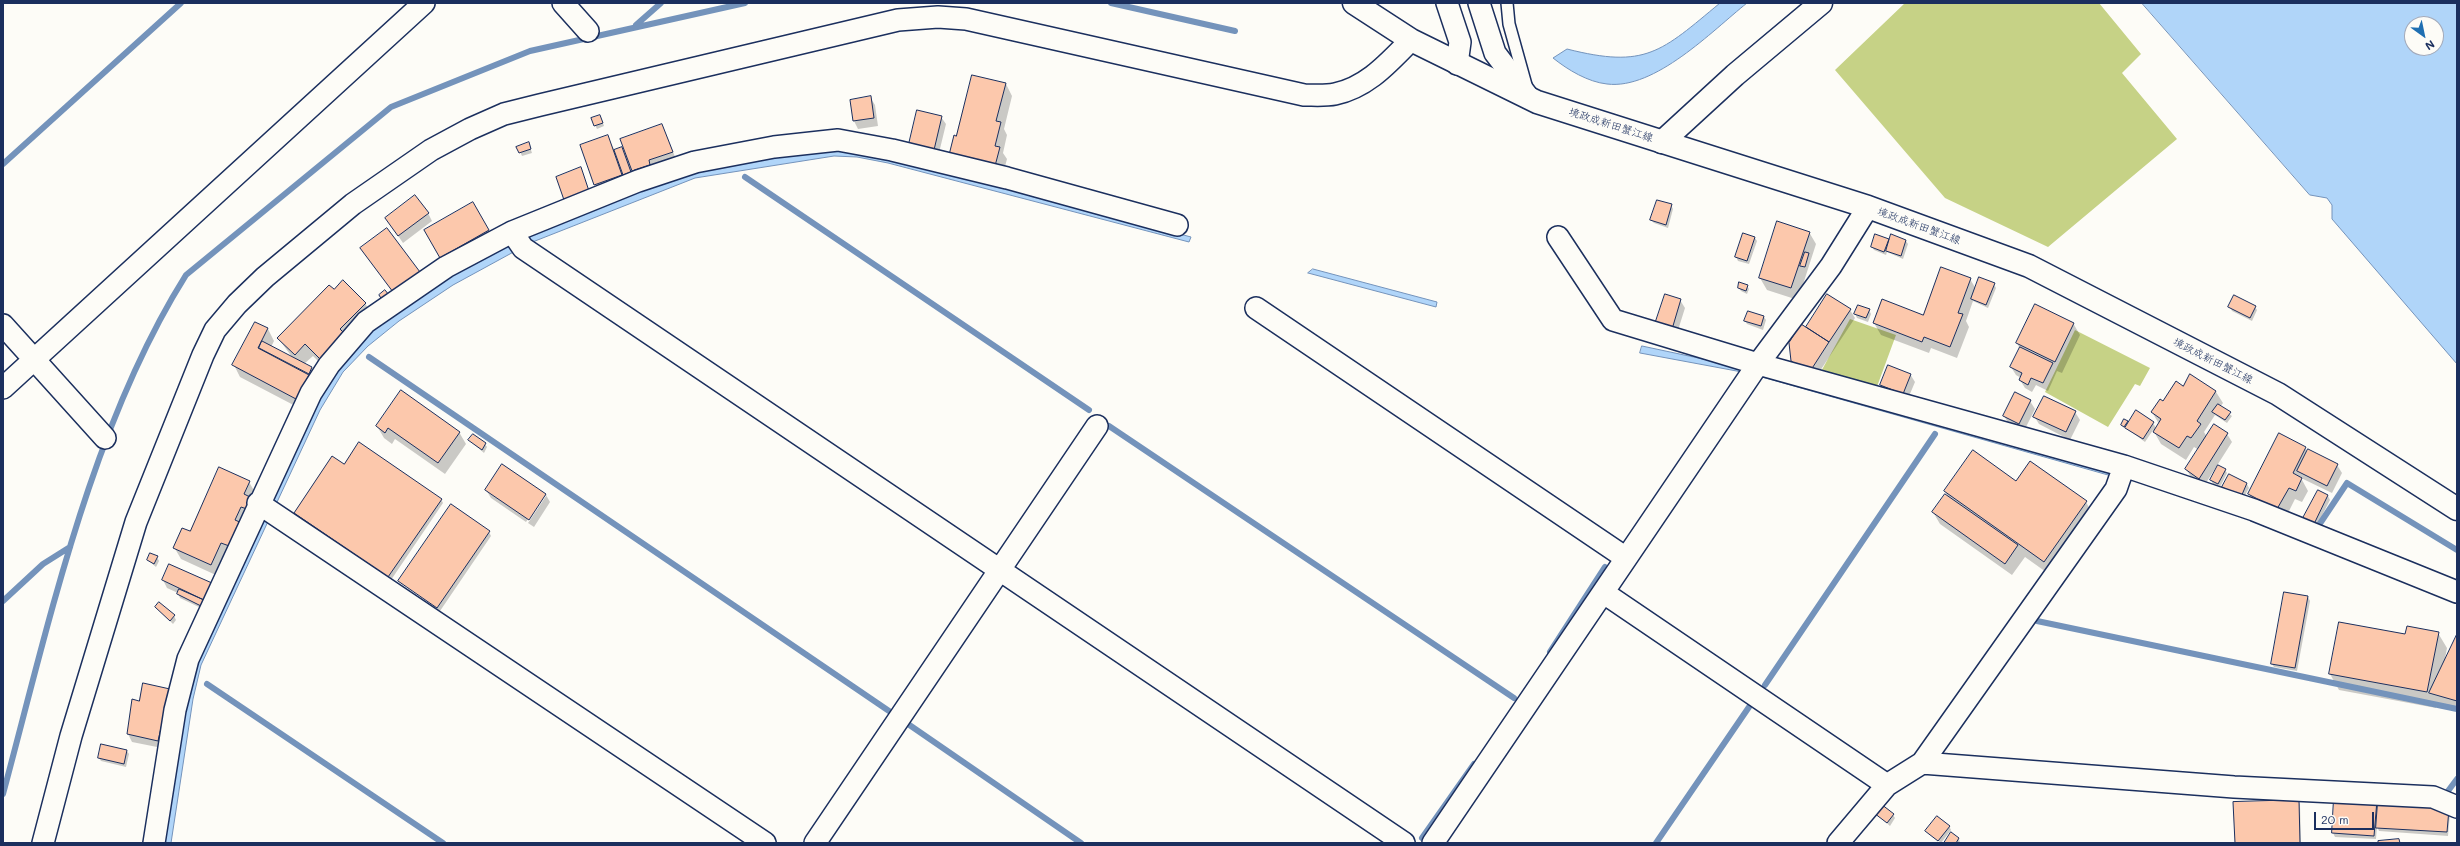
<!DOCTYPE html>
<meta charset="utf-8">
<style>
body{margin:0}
#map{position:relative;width:2460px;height:846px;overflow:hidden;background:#fdfcf7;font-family:Mali,sans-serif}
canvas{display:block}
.frame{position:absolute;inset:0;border:4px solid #1b2f5e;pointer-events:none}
.north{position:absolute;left:2404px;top:16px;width:40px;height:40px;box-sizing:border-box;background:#fdfcf7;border:1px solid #a3aaba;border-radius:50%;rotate:147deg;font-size:11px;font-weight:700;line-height:16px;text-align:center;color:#1b2f5e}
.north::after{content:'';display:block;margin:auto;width:14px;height:18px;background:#1f6fb2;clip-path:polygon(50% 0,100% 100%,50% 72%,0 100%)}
.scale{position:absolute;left:2314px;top:812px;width:60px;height:18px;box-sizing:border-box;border:2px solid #1b2f5e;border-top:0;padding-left:5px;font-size:12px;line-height:14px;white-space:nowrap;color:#1b2f5e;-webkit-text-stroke:3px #fdfcf7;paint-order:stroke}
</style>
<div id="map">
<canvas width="2460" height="846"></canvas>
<div class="frame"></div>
<div class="north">N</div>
<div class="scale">20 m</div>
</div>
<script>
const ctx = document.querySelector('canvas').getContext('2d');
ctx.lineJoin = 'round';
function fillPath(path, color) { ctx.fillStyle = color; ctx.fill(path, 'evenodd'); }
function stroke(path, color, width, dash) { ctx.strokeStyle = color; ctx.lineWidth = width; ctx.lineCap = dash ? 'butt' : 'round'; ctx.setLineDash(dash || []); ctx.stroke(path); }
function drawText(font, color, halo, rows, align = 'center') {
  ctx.font = font + ' Mali,"Klee One",sans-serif'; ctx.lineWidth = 3; ctx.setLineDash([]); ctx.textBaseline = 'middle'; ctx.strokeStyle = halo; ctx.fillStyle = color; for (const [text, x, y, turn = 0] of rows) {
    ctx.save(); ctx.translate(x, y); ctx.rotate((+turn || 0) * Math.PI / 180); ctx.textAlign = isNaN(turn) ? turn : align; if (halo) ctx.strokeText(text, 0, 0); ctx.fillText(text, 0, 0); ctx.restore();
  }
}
fillPath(new Path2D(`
 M1905 3H2099L2141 54 2122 73 2177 139 2048 247 1945 198 1835 70Z
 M1850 319 1896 335 1875 392 1818 377Z
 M2075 330 2150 368 2140 386 2135 384 2108 427 2045 392Z`), '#c6d286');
const water = new Path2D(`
 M1720 3H1747C1712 31 1655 90 1607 84 1588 82 1568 70 1553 58L1567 49C1646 69 1661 52 1720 3Z
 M2142 3H2457V364L2332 219V205L2327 198 2310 195ZM2412 24H2436V48H2412Z
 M852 149 887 156 1191 237 1189 242 888 163 857 157 834 156 695 178 530 243 453 285 399 321 368 346 343 372 320 410 201 665 193 699 171 843H161L184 691 311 406 334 369 368 331 405 303 511 241 696 168 816 152Z
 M1313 269 1437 302 1436 307 1308 273Z
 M1642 346 1745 368 1742 372 1640 353Z
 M1766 371 2110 469 2108 475 1762 377Z`);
fillPath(water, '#b0d5f9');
stroke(water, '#7493bb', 1);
fillPath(new Path2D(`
 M1006 84 1012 96 1004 129 1007 135 1003 153 1007 159 1002 178 957 137Z
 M870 97 875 105 878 126 858 129 854 121 851 101Z
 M918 111 941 117 946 124 938 157 914 151 910 143ZM914 144 939 150 938 152 914 146Z
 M602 120 604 126 597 129 595 125Z
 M662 125 676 159 637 179 631 168 632 175 600 192 595 184 607 136 615 151 622 148 626 155Z
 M518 147H530L532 153 522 156Z
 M580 169 593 199 570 207Z
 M472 203 495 242 448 269 426 230Z
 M1671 205 1673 209 1668 228 1654 223 1651 220Z
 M428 213 432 221 403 243 386 218Z
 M1809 232 1816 244 1798 300 1767 290 1760 278Z
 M1744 234 1755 238 1757 241 1749 264 1738 261 1736 257Z
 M1888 240 1890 242 1906 241 1908 244 1903 259 1887 252 1886 255 1874 250 1872 247Z
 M1970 279 1976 289 1994 284 1996 288 1988 308 1973 301 1966 321 1969 327 1957 358 1931 348 1929 353 1881 335 1874 323 1923 316Z
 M1747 286 1749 289 1747 294 1741 291 1739 288Z
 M334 291 365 303 372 315 327 370 313 356 304 364 312 368 316 376 303 410 240 377 234 365 256 323 268 329 274 341 271 347 292 357 278 338Z
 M1828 295 1850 310 1855 318 1814 380 1796 369 1792 361 1806 329Z
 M1680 300 1685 308 1674 343 1659 338Z
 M2230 307H2255L2257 310 2252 321 2232 311Z
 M1869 310 1871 314 1868 322 1857 318 1855 314Z
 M1764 317 1766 320 1763 330 1747 324 1745 321Z
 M2073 323 2080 335 2062 373 2057 371 2048 391 2036 385 2032 392 2025 388 2020 380 2021 378 2016 375 2011 367 2020 349 2017 343Z
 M1910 374 1915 382 1907 401 1886 393 1881 385Z
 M2190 376 2216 392 2223 403 2220 407 2232 416 2227 423 2215 415 2204 432 2207 437 2214 425 2227 434 2232 442 2204 486 2191 477 2186 469 2199 450 2194 447 2186 460 2161 444 2153 430 2145 442 2122 425 2125 420 2129 423H2153L2156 428 2159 424 2152 412 2183 387Z
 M2030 401 2035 409 2024 431 2009 424 2004 416Z
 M2075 412 2080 420 2070 440 2039 424 2034 416Z
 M377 426 459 432 466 444 445 474 395 439 392 444 384 438Z
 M469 440 485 444 487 447 484 453Z
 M2305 448 2307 452 2337 465 2342 473 2332 493 2301 478 2308 491 2302 502 2295 499 2284 521 2256 506 2249 494Z
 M503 465 546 495 550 502 534 527 528 523 546 496H544L526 522 491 498 486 490Z
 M344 466 441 499 443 503 391 580 297 516 295 513Z
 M2225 470 2227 473 2220 487 2213 484 2211 480Z
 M2229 475 2247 484 2249 488 2244 497 2225 488V491L2223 487Z
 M249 482 256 494 218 576 181 559 174 547Z
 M2016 482 2086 502 2095 518 2053 577 2025 557 2012 575 1940 524 1933 512 1948 497 1945 491Z
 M2318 492 2328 496 2330 500 2316 527 2305 518Z
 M489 532 491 536 440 611 399 581Z
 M157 557 159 561 156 567 148 560Z
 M163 580 211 584 203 609 180 598 178 593 167 588Z
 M2285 593 2308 597 2310 601 2297 671 2274 667 2272 664Z
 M156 607 174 616 176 620 173 624Z
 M2340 623 2406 635 2438 633 2447 648 2445 659 2457 636V711L2436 705V708L2339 690 2330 674Z
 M169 690 162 748 132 742 128 734Z
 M127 751 129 754 126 767 101 761 99 758Z
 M2335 799 2450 813 2448 836 2379 831 2377 826 2376 839 2335 837 2333 833Z
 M2298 801 2300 804 2301 843H2236Z
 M1876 813 1893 815 1895 818 1890 826Z
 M1949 826 1951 830 1941 843 1927 832Z
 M1951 833 1959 839 1960 843H1945Z`), '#0003');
stroke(new Path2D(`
 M1111 3 1235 31
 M636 25 661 3
 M3 164 181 3
 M745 177 1089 410
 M369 357 889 711
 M1109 426 1514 698
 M2317 528 2347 483 2457 550
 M3 601 43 564 70 547
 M2037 621 2457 709
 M1550 652 1605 567
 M207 684 443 843
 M1765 685 1935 434
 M908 724 1081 843
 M2448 791 2457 779
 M3 794C49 623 91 426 186 275L391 107 530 51 745 3
 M1422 838 1474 764
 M1656 843 1749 707`), '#7493bb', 6);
const building = new Path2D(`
 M972 75 1006 83 996 121 1001 122 995 146 1000 147 995 166 949 155 954 135 956 136Z
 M871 96 874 118 853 121 850 100Z
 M917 110 942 116 934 150 909 144Z
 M600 115 603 123 594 126 591 118Z
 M662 124 673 152 649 160 650 165 632 171 620 139Z
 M608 135 622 175 594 185 580 145Z
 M529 142 531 149 519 153 516 147Z
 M622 147 631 172 623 175 614 150Z
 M581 167 589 191 564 200 556 177Z
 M415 195 429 213 398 236 385 218Z
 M1657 200 1672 204 1666 225 1650 220Z
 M473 202 489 230 440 258 424 230Z
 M1777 221 1810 232 1791 288 1759 278Z
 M387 228 420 272 393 292 360 248Z
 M1743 233 1755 237 1747 261 1735 257Z
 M1875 234 1889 239 1884 252 1871 247Z
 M1891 234 1906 240 1901 256 1886 251Z
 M1805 252 1809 253 1805 267 1800 266Z
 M1941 267 1971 278 1958 313 1963 314 1950 347 1924 337 1922 342 1873 323 1882 299 1923 315Z
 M1979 277 1995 283 1986 305 1971 299Z
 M343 280 366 303 340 329 345 334 320 359 305 344 295 355 277 338 329 285 334 289Z
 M1739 282 1748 285 1746 291 1738 288Z
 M385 290 389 295 382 300 379 295Z
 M1665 294 1681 299 1670 336 1653 330Z
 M1827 294 1851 309 1829 342 1806 327Z
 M2234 295 2256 306 2250 318 2228 307Z
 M2035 304 2074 323 2055 362 2016 343Z
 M1858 305 1870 309 1866 318 1854 314Z
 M1748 311 1764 316 1761 326 1744 321Z
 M255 322 268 328 258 348 309 375 296 399 232 365Z
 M1801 324 1829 342 1809 373 1791 361 1789 343Z
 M262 341 312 367 309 374 259 348Z
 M2020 347 2053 363 2043 383 2031 378 2028 385 2019 380 2022 373 2010 367Z
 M1888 365 1911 374 1903 394 1880 385Z
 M2190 374 2216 391 2197 421 2201 424 2191 438 2187 436 2179 448 2153 432 2161 419 2151 412 2160 399 2163 401 2176 381 2183 386Z
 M401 390 460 432 438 463 388 428 385 433 376 426Z
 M2015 392 2031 400 2019 424 2003 416Z
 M2044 396 2076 411 2066 432 2033 417Z
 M2218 404 2231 412 2225 420 2212 412Z
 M2136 410 2154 422 2143 439 2125 428Z
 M2124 419 2128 421 2124 427 2121 425Z
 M2214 424 2228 433 2199 479 2185 469Z
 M2279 433 2306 447 2293 473 2302 478 2296 491 2289 488 2277 509 2248 494Z
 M473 434 486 443 482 450 468 440Z
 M359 442 442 499 388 577 294 513 332 456 344 464Z
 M2308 449 2338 464 2327 486 2297 471Z
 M1973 450 2016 481 2030 461 2087 501 2044 562 1944 491Z
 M502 464 546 494 529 520 485 490Z
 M2218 465 2226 469 2218 484 2210 480Z
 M219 467 250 481 244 494 252 498 247 509 241 507 235 520 242 523 232 547 221 543 211 565 173 548 182 528 190 531Z
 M2229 474 2247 483 2241 497 2222 487Z
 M2318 490 2328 495 2314 524 2303 518Z
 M1945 494 2018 545 2005 564 1932 512Z
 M451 504 490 531 437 608 398 581Z
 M150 553 158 556 154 564 147 560Z
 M169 564 212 583 204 600 162 580Z
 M179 589 204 600 201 606 177 594Z
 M2284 592 2308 596 2295 668 2271 664Z
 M159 602 175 615 170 621 155 607Z
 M2339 622 2405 634 2407 626 2439 632 2427 692 2329 674Z
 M2457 634V701L2429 693Z
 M143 683 170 689 158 741 127 734 132 699 139 701Z
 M101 744 127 750 124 764 98 758Z
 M2334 798 2377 800 2374 836 2332 833Z
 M2299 800 2300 843H2235L2233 802Z
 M2378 801 2449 809 2447 832 2376 828Z
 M1881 804 1894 814 1887 823 1874 813Z
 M1937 816 1950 826 1938 841 1925 831Z
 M1951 832 1959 838 1956 843H1944Z
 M2399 839 2400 843H2378V841Z`);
fillPath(building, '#fcc8ac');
stroke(building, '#1b2f5e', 1);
const service = new Path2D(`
 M1507 3 1509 24 1526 85`);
const minor = new Path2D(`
 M563 3 588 31
 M1447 3 1460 42 1457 64
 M1479 3 1495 53 1529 98
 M512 232 523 248 1404 843
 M1558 237 1613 320 1758 364 2124 466 2254 510 2457 592
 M1256 308 1626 558
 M3 325 105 438
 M3 388 424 3
 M258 503 765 843
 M1604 593 1887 785
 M1922 763 2116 489 2124 466
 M43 843 71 736 136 522 203 355 215 330 237 304 265 277 353 204 431 150 470 129 504 114 540 105 898 20 938 17 966 19 1304 95C1314 95 1325 96 1335 94 1368 87 1389 62 1411 40
 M154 843 175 710 188 659 311 393 329 365 366 322 446 267 512 232 638 181 695 162 774 147 838 140 892 150 1007 178 1177 225
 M815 843 1097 426
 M1433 843 1758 364 1831 266 1868 207
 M1838 843 1887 785 1922 763 2234 787 2433 797 2457 807`);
const tertiary = new Path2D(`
 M1662 142 1735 75 1821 3`);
const secondary = new Path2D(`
 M1354 3 1411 40 1537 102 1868 207 2029 266 2278 394 2457 509`);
stroke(service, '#1b2f5e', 14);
stroke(minor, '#1b2f5e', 24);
stroke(tertiary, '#1b2f5e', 25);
stroke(secondary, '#1b2f5e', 25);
stroke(service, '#fdfcf7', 11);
stroke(minor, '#fdfcf7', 21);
stroke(tertiary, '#fdfcf7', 22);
stroke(secondary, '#fdfcf7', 22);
drawText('11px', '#1b2f5e', '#fdfcf7', [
 ["境政成新田蟹江線",1611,125,18],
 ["境政成新田蟹江線",1919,226,20],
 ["境政成新田蟹江線",2213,361,27]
]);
</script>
